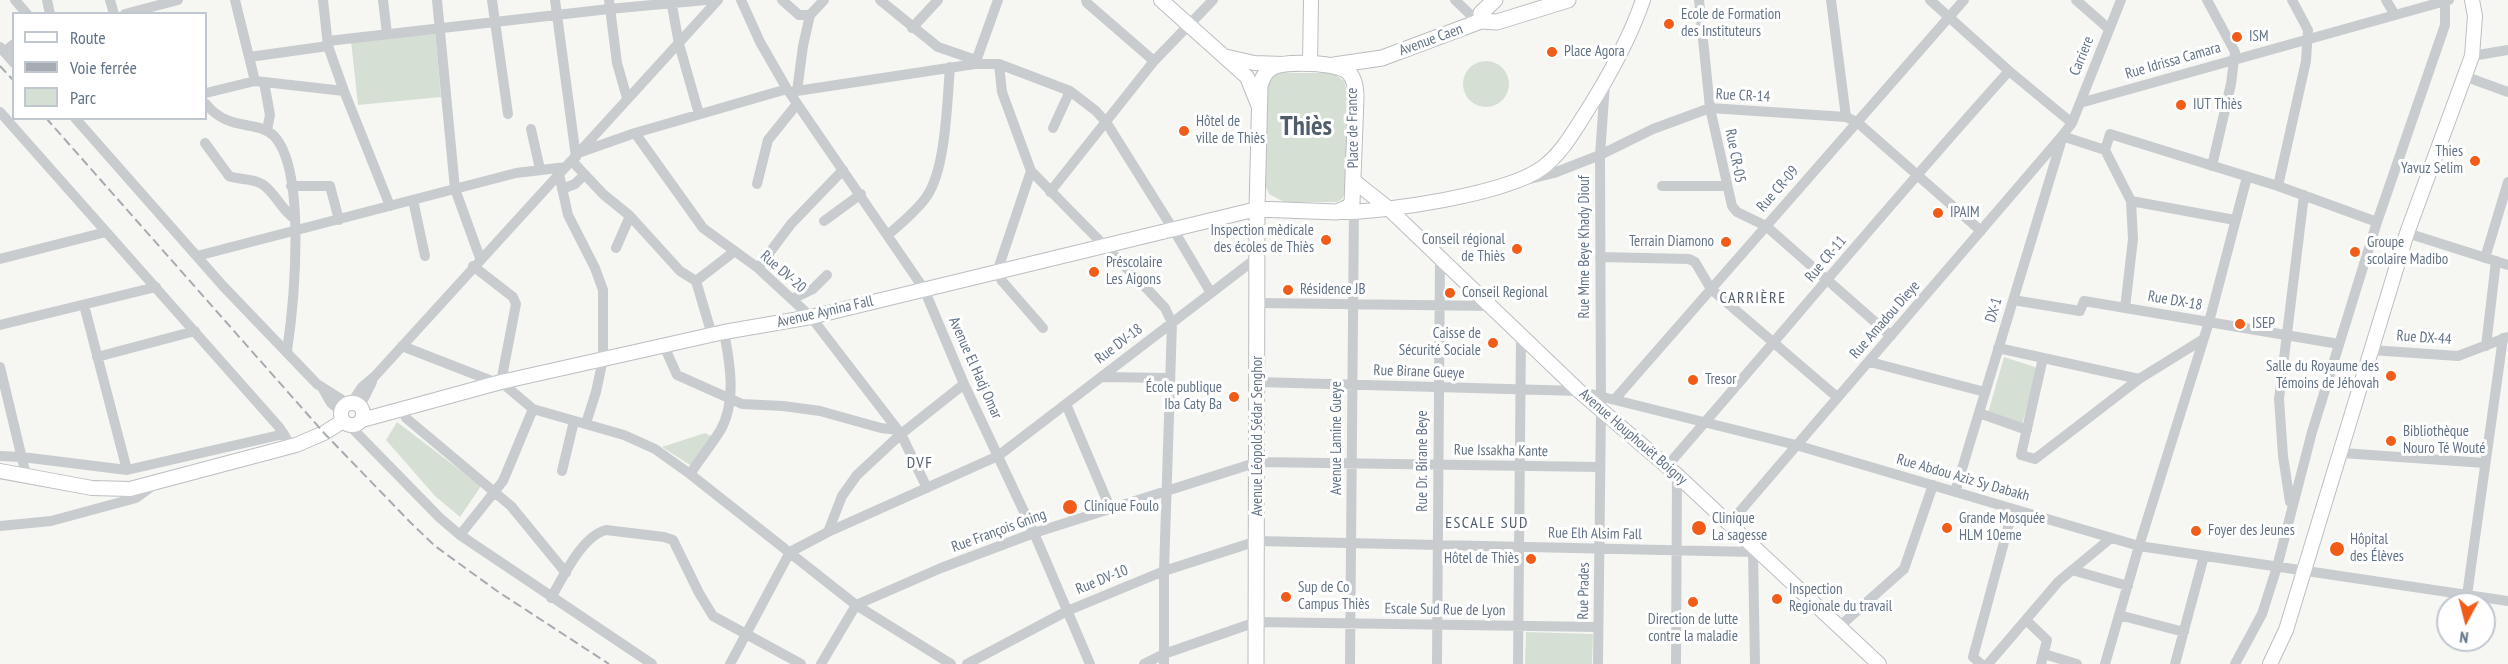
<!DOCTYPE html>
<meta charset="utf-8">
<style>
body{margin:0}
#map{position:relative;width:2508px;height:664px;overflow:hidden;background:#f6f7f3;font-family:"PT Sans Narrow",sans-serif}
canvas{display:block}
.legend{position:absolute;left:12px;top:12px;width:195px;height:108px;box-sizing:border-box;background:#fff;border:2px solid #c1c7cf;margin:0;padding:8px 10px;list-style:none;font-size:18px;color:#637386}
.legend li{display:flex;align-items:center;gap:12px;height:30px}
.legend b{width:30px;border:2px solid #c1c7cf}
.north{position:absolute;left:2436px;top:592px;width:60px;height:60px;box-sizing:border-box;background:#fff;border:2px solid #c1c7cf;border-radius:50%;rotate:187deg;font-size:16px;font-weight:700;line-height:24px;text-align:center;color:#637386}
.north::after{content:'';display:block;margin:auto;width:21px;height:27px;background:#f15d18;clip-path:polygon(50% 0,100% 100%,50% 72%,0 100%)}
</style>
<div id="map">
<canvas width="2508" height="664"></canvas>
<ul class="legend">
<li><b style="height:8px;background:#fff"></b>Route</li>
<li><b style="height:8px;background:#a6abb2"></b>Voie ferrée</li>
<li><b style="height:16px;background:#d6dfd3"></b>Parc</li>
</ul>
<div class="north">N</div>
</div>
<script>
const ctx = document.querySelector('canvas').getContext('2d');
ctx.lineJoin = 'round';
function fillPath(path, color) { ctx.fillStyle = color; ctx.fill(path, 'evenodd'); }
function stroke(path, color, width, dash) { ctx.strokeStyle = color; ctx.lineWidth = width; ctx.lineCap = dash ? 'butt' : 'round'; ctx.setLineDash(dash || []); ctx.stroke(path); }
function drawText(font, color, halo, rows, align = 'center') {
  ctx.font = font + ' "PT Sans Narrow",sans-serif'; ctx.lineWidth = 6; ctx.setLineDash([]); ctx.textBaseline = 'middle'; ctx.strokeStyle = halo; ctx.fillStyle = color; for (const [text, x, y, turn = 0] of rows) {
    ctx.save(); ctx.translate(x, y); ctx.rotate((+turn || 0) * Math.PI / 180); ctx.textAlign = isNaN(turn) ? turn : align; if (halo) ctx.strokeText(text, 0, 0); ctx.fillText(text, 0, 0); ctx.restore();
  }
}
fillPath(new Path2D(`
 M435 33 441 97 358 105 351 41Z
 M1463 84a23 23 0 1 1 46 0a23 23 0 1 1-46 0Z
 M1283 73H1333L1344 81 1348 93 1347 188 1342 199 1337 202H1284L1269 194 1266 187 1267 86 1275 74Z
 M2004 357 2038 368 2022 424 1988 413Z
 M397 422 481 486 460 517 435 496 386 440Z
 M705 433 713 437 690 465 662 447Z
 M1526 632 1593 634 1592 664H1525Z`), '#d6dfd3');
const major = new Path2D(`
 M1161 0 1247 77 1259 107
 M1228 57 1254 63 1283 64
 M1310 64 1311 0
 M1354 181 1388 208 1579 391 1677 475 1879 664
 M1337 212C1383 213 1506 194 1542 168 1561 154 1572 134 1585 114 1608 78 1629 41 1643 0
 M341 414a11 11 0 1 1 22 0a11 11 0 1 1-22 0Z
 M362 420 501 382 724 332 811 317 1257 209
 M0 471 92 488 130 489 296 445 324 433 343 421
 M2270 664 2286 630 2407 233 2472 56 2475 16 2472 0`);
const highway = new Path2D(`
 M1481 21V13L1495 0
 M1334 65 1382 58 1481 21 1497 22 1568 0
 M1256 664 1257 209 1260 86C1262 78 1265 71 1273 67 1286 61 1337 62 1348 72 1355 78 1356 90 1356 98L1352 203 1348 207 1337 212 1257 209`);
stroke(major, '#bbbec2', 16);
stroke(highway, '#babdc0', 17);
stroke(new Path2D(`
 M15 0 27 14
 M47 0 50 14
 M110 0 114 14
 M235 0 255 81
 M323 0 328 46 344 91 390 206
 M383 0 387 34
 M437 0 455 189 480 258
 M492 0 508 114
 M555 0 576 157
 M609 0 617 63 627 98
 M671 0 679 44 699 114
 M741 0 760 42 787 89 924 289 964 384 1034 533 1090 664
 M782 0 799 15H810
 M880 0 938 47 976 60
 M1086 0 1087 3 1154 61
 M1455 0 1478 22
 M1699 0 1710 108 1732 206 1737 212 1766 226 1891 336
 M1831 0 1846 117
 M1930 0 2009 71 2072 123
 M2076 0 2109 29
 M2207 0 2235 52 2231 84 2212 166
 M2386 0 2395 15
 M125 14 178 0
 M912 28 938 0
 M328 41 609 9 706 0
 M0 47 14 63
 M4 52 14 44
 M2472 56 2508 50
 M249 57 328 46
 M975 64 998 0
 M999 64 1002 92 1031 171 997 272 1002 281 1043 328
 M2464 76 2508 92
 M264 82 270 115 267 130
 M797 91 803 46 810 15 824 0
 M790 92 975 64H999L1070 91 1096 111 1106 122 1173 229 1211 293
 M206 93 255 81 344 91
 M2080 103 2449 0
 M206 104C228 132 259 120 274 136 307 171 294 304 287 351
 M0 112 279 427 291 446
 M75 118 223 286 317 384 347 403
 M1053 128 1070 91
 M531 129 540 169
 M635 133 703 228 758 268 811 317 901 434 964 384
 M2062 136 2105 150
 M205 143 229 176C239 180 252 178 262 184 276 193 281 210 295 219
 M581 152 635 133 787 89
 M572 161 603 194 630 216 680 271 696 281 712 335
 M1031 171 1150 292 1165 308 1172 323 1164 571V664
 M559 174 568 215 595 268 603 290V359L596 392 586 423
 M1526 180 1554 173 1600 155 1653 129 1710 108 1846 117 1857 122 1981 231
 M757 184 768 140 797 104
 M291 186H330L339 220
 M1662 186H1726
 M2278 186 2306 61 2308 30 2292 0
 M562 189 575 184 584 175
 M1050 192 1154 61 1213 0
 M413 200 425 256
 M2235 220 2131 201 2105 150 2110 134 2278 186 2377 222
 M824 221 861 194
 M2407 233 2508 265
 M888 235C901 223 917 211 927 196 946 168 947 102 950 67
 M616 248 630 216
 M197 256 516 173 566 167
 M1600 257 1689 259 1695 262 1711 289 1837 397
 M2485 258 2508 182
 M0 259 106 232
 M473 266 513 297 516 304 501 382 533 409 624 435 655 449 690 474 856 605 951 664
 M758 268 791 224 843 170
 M696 281 735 251
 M792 299 813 289 827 275
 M2013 300 2080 311 2084 301 2339 344
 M1259 303 1492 306
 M84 305 127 470
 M2125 308 2133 239 2131 201
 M0 325 156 287
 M402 346 497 383
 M664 346 677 375 742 404 783 406 820 411 881 428 898 430
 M2486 346 2496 261
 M1998 348 2139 379
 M2371 350 2458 356 2508 337
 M97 357 195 331
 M2043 358 2021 455 2035 459 2139 379 2202 340
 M1870 362 1985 392
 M0 367 26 475
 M1102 377 1170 378
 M1258 382 1579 391 1796 445 2139 546 2508 601
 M323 389 331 403 341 411
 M1615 399 1964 0
 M352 402 362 387 375 376 718 0
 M1066 404 1111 510
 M360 406 372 382
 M401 408 406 418 511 506 566 573
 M1979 413 2027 430
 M349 425 440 518 460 535 652 664
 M2342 453 2485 463
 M0 456 22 457 127 470 284 434
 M1667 466C1781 335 1892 201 2009 71
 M562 471 574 421
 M690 474C700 459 711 445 720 431 737 402 730 363 724 332
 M1955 492 2061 142
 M2290 502 2283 456 2279 399 2304 195
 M1730 523 2062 136 2072 123 2121 0
 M0 526 51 521 136 498 155 484
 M828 532 842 496 857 475 901 434 927 488
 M460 535 503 481 533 409
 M1753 552 1755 664
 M2072 570 2128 586
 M2467 595 2503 338
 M551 598C563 577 582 536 606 530L664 537 673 540 699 593 713 616 801 664
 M2119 615 2184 632
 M2026 620 2047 640 2041 664
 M1840 626 1904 569 1933 485
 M2044 654 2077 664
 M730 664 790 552 828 532 998 456 1258 257
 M821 664 856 605 941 568 1034 533 1258 462 1600 467
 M967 664 1067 611 1164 571 1257 541 1753 552
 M1144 664 1164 654 1256 622 1598 627
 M1350 664 1354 205
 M1437 664 1440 257
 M1518 664 1521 334
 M1598 664 1601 410 1600 155 1605 84
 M1676 664 1677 475
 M1981 664 1973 657 2013 509
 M1988 664 2059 581 2111 538
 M2105 664 2139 546 2209 322 2247 177
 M2175 664 2204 556
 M2235 664 2262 614 2277 567 2312 432 2377 222 2445 25V1`), '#c9cccf', 10);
stroke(major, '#fff', 14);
stroke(highway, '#fff', 15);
stroke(new Path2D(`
 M0 66 14 81
 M46 118 324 433 410 522 435 546 497 591 609 664`), '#a6abb2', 2, [9, 4.5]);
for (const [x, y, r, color] of [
 [1669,24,6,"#f15d18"],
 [2237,37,6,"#f15d18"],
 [1552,52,6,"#f15d18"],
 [2181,105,6,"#f15d18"],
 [1184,131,6,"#f15d18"],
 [2475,161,6,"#f15d18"],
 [1938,213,6,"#f15d18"],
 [1326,240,6,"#f15d18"],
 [1726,242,6,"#f15d18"],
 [1517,249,6,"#f15d18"],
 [2355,252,6,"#f15d18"],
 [1094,272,6,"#f15d18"],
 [1288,290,6,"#f15d18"],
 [1450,293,6,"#f15d18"],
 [2240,324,6,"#f15d18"],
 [1493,343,6,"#f15d18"],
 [2391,376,6,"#f15d18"],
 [1693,380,6,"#f15d18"],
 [1234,397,6,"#f15d18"],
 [2391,441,6,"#f15d18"],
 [1070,507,8,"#f15d18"],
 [1699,528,8,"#f15d18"],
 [1947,528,6,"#f15d18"],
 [2196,531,6,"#f15d18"],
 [2337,549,8,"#f15d18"],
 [1531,559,6,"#f15d18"],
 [1286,597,6,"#f15d18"],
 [1777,599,6,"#f15d18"],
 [1693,602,6,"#f15d18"]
]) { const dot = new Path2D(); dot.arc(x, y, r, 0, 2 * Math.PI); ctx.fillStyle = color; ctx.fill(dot); stroke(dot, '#fff', 2); }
drawText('15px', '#637386', '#fff', [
 ["Ecole de Formation",1681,15],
 ["des Instituteurs",1681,32],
 ["ISM",2249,37],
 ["Place Agora",1564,52],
 ["IUT Thiès",2193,105],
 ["Hôtel de",1196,122],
 ["ville de Thiès",1196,139],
 ["Thies",2463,152,"right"],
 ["Yavuz Selim",2463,169,"right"],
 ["IPAIM",1950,213],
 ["Inspection mèdicale",1314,231,"right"],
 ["des écoles de Thiès",1314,248,"right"],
 ["Conseil régional",1505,240,"right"],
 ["de Thiès",1505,257,"right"],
 ["Terrain Diamono",1714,242,"right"],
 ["Groupe",2367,243],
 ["scolaire Madibo",2367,260],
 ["Préscolaire",1106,263],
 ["Les Aigons",1106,280],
 ["Résidence JB",1300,290],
 ["Conseil Regional",1462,293],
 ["ISEP",2252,324],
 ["Caisse de",1481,334,"right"],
 ["Sécurité Sociale",1481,351,"right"],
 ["Salle du Royaume des",2379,367,"right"],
 ["Témoins de Jéhovah",2379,384,"right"],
 ["Tresor",1705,380],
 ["École publique",1222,388,"right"],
 ["Iba Caty Ba",1222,405,"right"],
 ["Bibliothèque",2403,432],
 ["Nouro Té Wouté",2403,449],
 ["Clinique Foulo",1084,507],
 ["Clinique",1712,519],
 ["La sagesse",1712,536],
 ["Grande Mosquée",1959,519],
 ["HLM 10eme",1959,536],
 ["Foyer des Jeunes",2208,531],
 ["Hôpital",2350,540],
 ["des Élèves",2350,557],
 ["Hôtel de Thiès",1519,559,"right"],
 ["Sup de Co",1298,588],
 ["Campus Thiès",1298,605],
 ["Inspection",1789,590],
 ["Regionale du travail",1789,607],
 ["Direction de lutte",1693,620,"center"],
 ["contre la maladie",1693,637,"center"]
], 'left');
drawText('15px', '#637386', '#fff', [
 ["Avenue Caen",1431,40,-20],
 ["Carriere",2082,56,-68],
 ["Rue Idrissa Camara",2173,61,-16],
 ["Rue CR-14",1743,96,3],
 ["Place de France",1353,128,-91],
 ["Rue CR-05",1735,156,79],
 ["Rue CR-09",1778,189,-49],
 ["Rue Mme Beye Khady Diouf",1585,247,-90],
 ["Rue CR-11",1826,259,-50],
 ["Rue DV-20",783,272,41],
 ["Rue DX-18",2175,301,10],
 ["DX-1",1994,310,-73],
 ["Avenue Aynina Fall",825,312,-13],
 ["Rue Amadou Dieye",1885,320,-49],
 ["Rue DX-44",2424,338,4],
 ["Rue DV-18",1119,344,-37],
 ["Avenue El Hadj Omar",975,368,66],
 ["Rue Birane Gueye",1419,372,2],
 ["Avenue Léopold Sédar Senghor",1258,436,-90],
 ["Avenue Houphouët Boigny",1633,437,41],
 ["Avenue Lamine Gueye",1337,438,-90],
 ["Rue Issakha Kante",1501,451,1],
 ["Rue Dr. Birane Beye",1423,461,-90],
 ["Rue Abdou Aziz Sy Dabakh",1963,478,16],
 ["Rue François Gning",999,531,-20],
 ["Rue Elh Alsim Fall",1595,534,1],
 ["Rue DV-10",1102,580,-22],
 ["Rue Prades",1584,591,-89],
 ["Escale Sud Rue de Lyon",1445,610,1]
]);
ctx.letterSpacing = '1.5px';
drawText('16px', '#515d6b', '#fff', [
 ["CARRIÈRE",1753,298],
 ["DVF",920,463],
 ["ESCALE SUD",1487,523]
]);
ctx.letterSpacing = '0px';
drawText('bold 27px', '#515d6b', '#fff', [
 ["Thiès",1306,127]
]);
</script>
